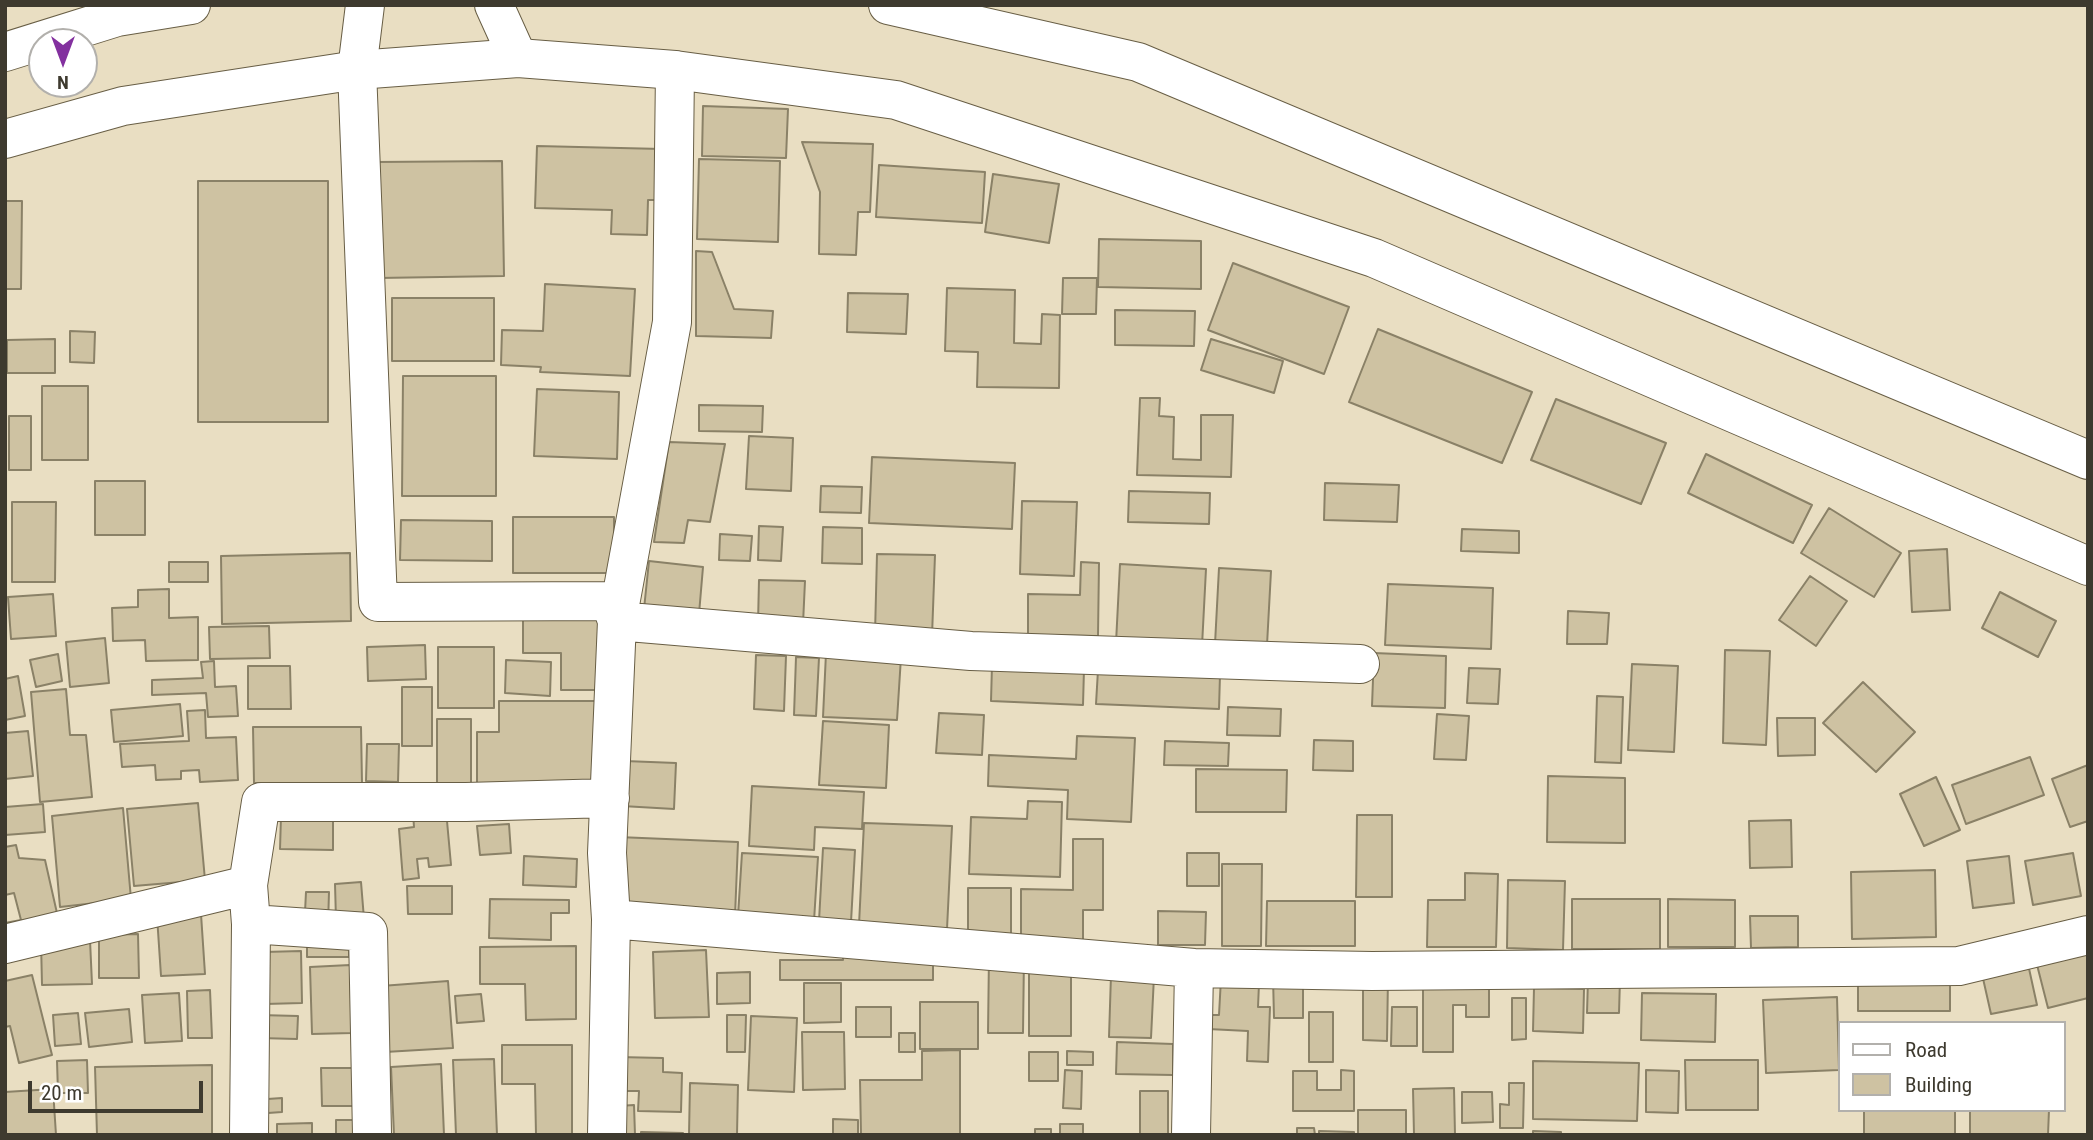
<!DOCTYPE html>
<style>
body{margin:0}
#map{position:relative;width:2093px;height:1140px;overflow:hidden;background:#e9dec2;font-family:"Roboto Condensed",sans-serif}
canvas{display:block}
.frame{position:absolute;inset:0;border:7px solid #3e3a2f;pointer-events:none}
.legend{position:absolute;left:1838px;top:1021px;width:228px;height:91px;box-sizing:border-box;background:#fff;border:2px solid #b2b0ac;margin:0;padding:9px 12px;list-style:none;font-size:21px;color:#3e3a2f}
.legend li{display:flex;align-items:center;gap:14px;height:35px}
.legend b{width:35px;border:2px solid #b2b0ac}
.north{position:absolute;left:28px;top:28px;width:70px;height:70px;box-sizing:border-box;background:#fff;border:2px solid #b2b0ac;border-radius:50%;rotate:180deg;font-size:19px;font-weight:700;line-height:28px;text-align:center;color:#3e3a2f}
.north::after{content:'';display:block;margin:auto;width:24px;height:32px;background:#83309f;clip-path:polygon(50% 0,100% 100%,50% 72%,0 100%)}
.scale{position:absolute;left:28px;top:1081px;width:175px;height:32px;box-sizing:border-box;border:4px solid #3e3a2f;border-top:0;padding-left:9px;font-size:21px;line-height:24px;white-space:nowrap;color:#3e3a2f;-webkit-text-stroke:5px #fff;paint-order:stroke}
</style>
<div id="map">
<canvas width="2093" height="1140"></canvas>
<div class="frame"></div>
<ul class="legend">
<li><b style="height:9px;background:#fff"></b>Road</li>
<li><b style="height:19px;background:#cec2a2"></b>Building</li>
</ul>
<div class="north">N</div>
<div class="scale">20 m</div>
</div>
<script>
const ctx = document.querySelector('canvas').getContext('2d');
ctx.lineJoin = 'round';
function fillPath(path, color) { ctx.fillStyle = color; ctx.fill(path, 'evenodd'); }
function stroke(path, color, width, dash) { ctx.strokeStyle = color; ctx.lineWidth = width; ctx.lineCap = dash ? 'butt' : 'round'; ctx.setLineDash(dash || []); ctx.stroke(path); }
const building = new Path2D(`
 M703 106 788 109 786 158 702 156Z
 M802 142 873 144 870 212H858L856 255 819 254 820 192Z
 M537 146 662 149 660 200H648L647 235 611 234 612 210 535 208Z
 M699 159 780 161 778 242 697 239Z
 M502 161 504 276 378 278 376 162Z
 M879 165 985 172 982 223 876 217Z
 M993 174 1059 184 1049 243 985 232Z
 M198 181H328V422H198Z
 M5 201H22L21 289H5Z
 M1099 239 1201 241V289L1098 287Z
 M696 251 712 252 734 309 773 311 771 338 696 336Z
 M1233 263 1349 307 1324 374 1208 330Z
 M1063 278H1097L1096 314H1062Z
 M545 284 635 289 630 376 540 372 541 367 501 365 502 330 543 331Z
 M947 288 1015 290 1014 343 1041 344 1042 314 1060 315 1059 388 977 387 978 352 945 351Z
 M848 293 908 294 906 334 847 332Z
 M392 298H494V361H392Z
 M1115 310 1195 311 1194 346 1115 345Z
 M1378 329 1532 392 1502 463 1349 402Z
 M70 331 95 332 94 363 70 362Z
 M55 339V373H7V340Z
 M1211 339 1283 361 1274 393 1201 370Z
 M403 376H496V496H402Z
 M42 386H88V460H42Z
 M537 389 619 392 617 459 534 456Z
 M1140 398H1160L1159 416 1174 417 1173 459 1201 460V415H1233L1231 477 1137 475Z
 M1556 399 1666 443 1641 504 1531 460Z
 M699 405 763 406 762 432 699 431Z
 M9 416H31V470H9Z
 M749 436 793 438 791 491 746 489Z
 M669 442 725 444 710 522 688 520 684 543 654 542Z
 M1706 454 1812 505 1793 543 1688 493Z
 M872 457 1015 463 1012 529 869 523Z
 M95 481H145V535H95Z
 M1325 483 1399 485 1397 522 1324 520Z
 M821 486 862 487 861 513 820 512Z
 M1129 491 1210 493 1209 524 1128 522Z
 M1022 501 1077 502 1074 576 1020 574Z
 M12 502H56L55 582H12Z
 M1829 508 1901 553 1874 597 1801 553Z
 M513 517H614V573H513Z
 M401 520 492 521V561L400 560Z
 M759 526 783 527 781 561 758 560Z
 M823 527 862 528V564L822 563Z
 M1462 529 1519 531V553L1461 551Z
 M720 534 752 536 750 561 719 560Z
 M1947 549 1950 610 1912 612 1909 551Z
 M350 553 351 621 222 624 221 556Z
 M877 554 935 555 932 636 875 634Z
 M649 561 703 567 699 614 644 609Z
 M169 562H208V582H169Z
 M1081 562 1099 563 1098 636 1028 635V594L1080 595Z
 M1120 564 1206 569 1202 646 1116 643Z
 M1219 568 1271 571 1267 645 1215 644Z
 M1810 576 1847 601 1816 646 1779 620Z
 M759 580 805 581 803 624 758 623Z
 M1388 584 1493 588 1491 649 1385 645Z
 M169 589V618L198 617V660L146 661 145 640 113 641 112 608 138 607V590Z
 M2000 592 2056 621 2038 657 1982 628Z
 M53 594 56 636 11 639 8 597Z
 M1568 611 1609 613 1607 644H1567Z
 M523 612H600V690H561V653H523Z
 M269 626 270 658 210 659 209 627Z
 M105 638 109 683 70 687 66 642Z
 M425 645 426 679 368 681 367 647Z
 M438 647H494V708H438Z
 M1725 650 1770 651 1766 745 1723 743Z
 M826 653 901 657 897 720 823 717Z
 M1374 653 1446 656 1445 708 1372 706Z
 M58 654 62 681 36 687 30 660Z
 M756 655 786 656 784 711 754 709Z
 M796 657 819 658 816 716 794 715Z
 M506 660 551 662 550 696 505 693Z
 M214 661 215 687 236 686 238 716 208 717 206 693 152 695V680L203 678 201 662Z
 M1632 664 1678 666 1674 752 1628 750Z
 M992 665 1084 669 1083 705 991 701Z
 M248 666H290L291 709H248Z
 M1469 668 1500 669 1498 704 1467 703Z
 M1098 670 1220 675 1219 709 1096 704Z
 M18 676 25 716 5 720V679Z
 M1863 682 1915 732 1876 772 1823 723Z
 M402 687H432V746H402Z
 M66 689 70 735H86L92 797 40 802 31 692Z
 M1597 696 1623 697 1621 763 1595 762Z
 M499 701H600V788H477V732H499Z
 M180 704 183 736 114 742 111 710Z
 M1228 707 1281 709 1280 736 1227 735Z
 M205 710 206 738 236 737 238 780 200 782 199 770 181 771V779L156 780 155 765 122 767 120 744 189 741 187 711Z
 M939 713 984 715 982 755 936 753Z
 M1437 714 1469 716 1466 760 1434 759Z
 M1777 718H1815V755L1778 756Z
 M437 719H471V787H437Z
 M823 721 889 725 886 788 819 785Z
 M253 727H361L362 783H254Z
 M28 731 33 776 5 779V733Z
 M1077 736 1135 738 1131 822 1067 819 1068 790 988 786 989 755 1076 759Z
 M1314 740 1353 741V771L1313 770Z
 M1165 741 1229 743 1228 766 1164 765Z
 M367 744H399L398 782 366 781Z
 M2030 757 2044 795 1966 824 1952 785Z
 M625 761 676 763 674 809 622 806Z
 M2088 765V821L2070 827 2052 779Z
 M1196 769 1287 770 1286 812H1196Z
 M1548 776 1625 778V843L1547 842Z
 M1936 777 1960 830 1924 846 1900 794Z
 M752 786 864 792 862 829 815 827 814 850 749 846Z
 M1028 801 1062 802 1060 877 969 874 971 817 1027 819Z
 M198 803 205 880 134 886 127 809Z
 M43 804 45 832 5 835V807Z
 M123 808 131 899 60 907 52 816Z
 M446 810 451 865 429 867 428 858 417 859 419 878 403 880 399 829 414 827 413 813Z
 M1357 815H1392V897H1356Z
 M281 816 333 817V850L280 849Z
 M1791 820 1792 867 1750 868 1749 821Z
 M864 823 952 826 947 929 859 925Z
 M509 824 511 853 480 855 477 826Z
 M618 837 738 842 735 916 616 912Z
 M1073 839H1103V910H1083V945L1021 944V889L1073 890Z
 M16 845 19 858 45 860 59 922 5 934V923L21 920 14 893 5 895V847Z
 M823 848 855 850 851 922 819 921Z
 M742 853 818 857 814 921 738 916Z
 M1187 853H1219V886H1187Z
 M2073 853 2081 896 2033 905 2025 861Z
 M524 856 577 859 576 887 523 885Z
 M2009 856 2014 903 1973 908 1967 861Z
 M1222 864H1262L1261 946H1222Z
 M1935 870 1936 937 1852 939 1851 872Z
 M1465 873 1498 874 1496 947H1427L1428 900H1465Z
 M1508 880 1565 881 1563 950 1507 948Z
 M361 882 364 919 336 920 335 884Z
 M407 886H452V914H408Z
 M968 888H1011V938H968Z
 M306 892H329L328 926 305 912Z
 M490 899 569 900V913H551V940L489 938Z
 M1572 899H1660V949H1572Z
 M1668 899 1735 900V947H1668Z
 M1267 901H1355V946H1266Z
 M1158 911 1206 912 1205 945H1158Z
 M201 914 205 974 161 976 157 916Z
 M1750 916H1798V947L1751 948Z
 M138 934 139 978H99V935Z
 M307 934H349V957H307Z
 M90 940 92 984 42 985 41 942Z
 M2088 944V998L2048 1008 2035 957Z
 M576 946V1019L526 1020 525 984H480V947Z
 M843 948H933V980H780V960H843Z
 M706 950 709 1017 655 1018 653 952Z
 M301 951 302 1003 265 1004 264 952Z
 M989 955 1024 956 1023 1033H988Z
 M1222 960 1260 961 1258 1007H1270L1268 1062 1247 1061 1248 1031 1208 1029V1015H1219Z
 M2028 964 2037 1005 1991 1014 1982 974Z
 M350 965 352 1033 312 1034 310 967Z
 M1029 969H1071V1036H1029Z
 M750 972V1003L717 1004V973Z
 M1858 973H1950V1011H1858Z
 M1423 974 1489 975V1017H1466V1005H1453V1052H1423Z
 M32 975 52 1055 19 1063 10 1026 5 1027V981Z
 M1111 975 1154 976 1151 1038 1109 1037Z
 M1273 977H1303V1018H1274Z
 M1363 977H1388L1387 1041 1363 1040Z
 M1588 979H1620L1619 1013H1587Z
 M448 981 453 1048 385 1052 381 986Z
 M804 983H841V1022L804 1023Z
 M1534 988 1584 989 1583 1033 1533 1031Z
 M210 990 212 1038H188L187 991Z
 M179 993 182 1041 145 1043 142 995Z
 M1642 993 1716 994 1715 1042 1641 1040Z
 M481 994 484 1021 457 1023 455 996Z
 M1837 997 1839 1070 1766 1073 1763 1000Z
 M1512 998H1526V1039L1512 1040Z
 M920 1002H978V1049H920Z
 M856 1007H891V1037H856Z
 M1392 1007H1417V1046H1391Z
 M129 1009 132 1042 89 1047 85 1013Z
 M1309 1012H1333V1062H1309Z
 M78 1013 81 1044 55 1046 53 1015Z
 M259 1015 298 1016 297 1039 259 1038Z
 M727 1015H746L745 1052H727Z
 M751 1016 797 1018 794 1092 748 1090Z
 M802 1032H844L845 1089 803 1090Z
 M899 1033H915V1052H899Z
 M1117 1042 1173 1044V1075L1116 1074Z
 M502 1045H572V1135H536L535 1084H502Z
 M960 1050V1135H861L860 1080H922V1051Z
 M1067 1051 1093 1052V1065H1067Z
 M1029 1052H1058V1081H1029Z
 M618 1057 663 1058V1072L682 1073 681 1112 638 1111 639 1091H618Z
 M494 1059 497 1135H456L453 1060Z
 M87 1060 88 1093H58L57 1061Z
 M1685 1060H1758V1110H1686Z
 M1533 1061 1639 1063 1637 1121 1533 1119Z
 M441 1064 444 1135H394L391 1067Z
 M212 1065V1135H97L95 1067Z
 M321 1068H354V1106H322Z
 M1065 1070 1082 1071 1081 1109 1063 1108Z
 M1341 1070 1354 1071V1111H1293V1071H1317V1090H1341Z
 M1646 1070 1679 1071 1678 1113 1646 1112Z
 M690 1083 738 1085 737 1135H689Z
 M1509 1083H1524L1523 1128H1500V1104L1509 1105Z
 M1454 1088 1455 1135H1414L1413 1089Z
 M53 1089 56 1135H5V1092Z
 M1140 1091H1168V1135H1140Z
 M1462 1092H1492L1493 1122 1462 1123Z
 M282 1098V1112L254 1114 253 1100Z
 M634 1105 635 1135H620L618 1106Z
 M1358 1110H1406V1135H1358Z
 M1864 1110H1955V1134L1864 1135Z
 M1970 1110H2049L2048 1135H1970Z
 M833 1119 858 1120V1135H833Z
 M336 1120H363V1135H336Z
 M312 1123V1135H277V1124Z
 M1060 1124H1083V1135H1060Z
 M1297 1128H1314L1315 1135H1297Z
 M1035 1129H1051V1135H1035Z
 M1319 1131 1354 1132V1135H1319Z
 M1533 1131 1561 1132V1135H1533Z
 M641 1132 683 1133 641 1135Z`);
fillPath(building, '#cec2a2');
stroke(building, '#8a8167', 2);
const minor = new Path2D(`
 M365 5 357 70 378 602 610 601 617 621 971 651 1360 664
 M611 919 1194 968 1372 971 1959 966 2088 935
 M251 924 368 932 372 1135
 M5 944 248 885
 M249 1135 251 924 248 885 261 802H466L610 798
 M607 1135 611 919 607 853 617 621 672 322 675 70
 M1191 1135 1194 968`);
const tertiary = new Path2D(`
 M494 5 518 58`);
const secondary = new Path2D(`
 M888 5 1138 62 2088 460
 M5 52 117 17 191 5
 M5 139 123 106 357 70 518 58 675 70 896 100 1374 258 2088 566`);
stroke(minor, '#685e45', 40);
stroke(tertiary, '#685e45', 40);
stroke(secondary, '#685e45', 40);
stroke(minor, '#fff', 38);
stroke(tertiary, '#fff', 38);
stroke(secondary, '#fff', 38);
</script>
